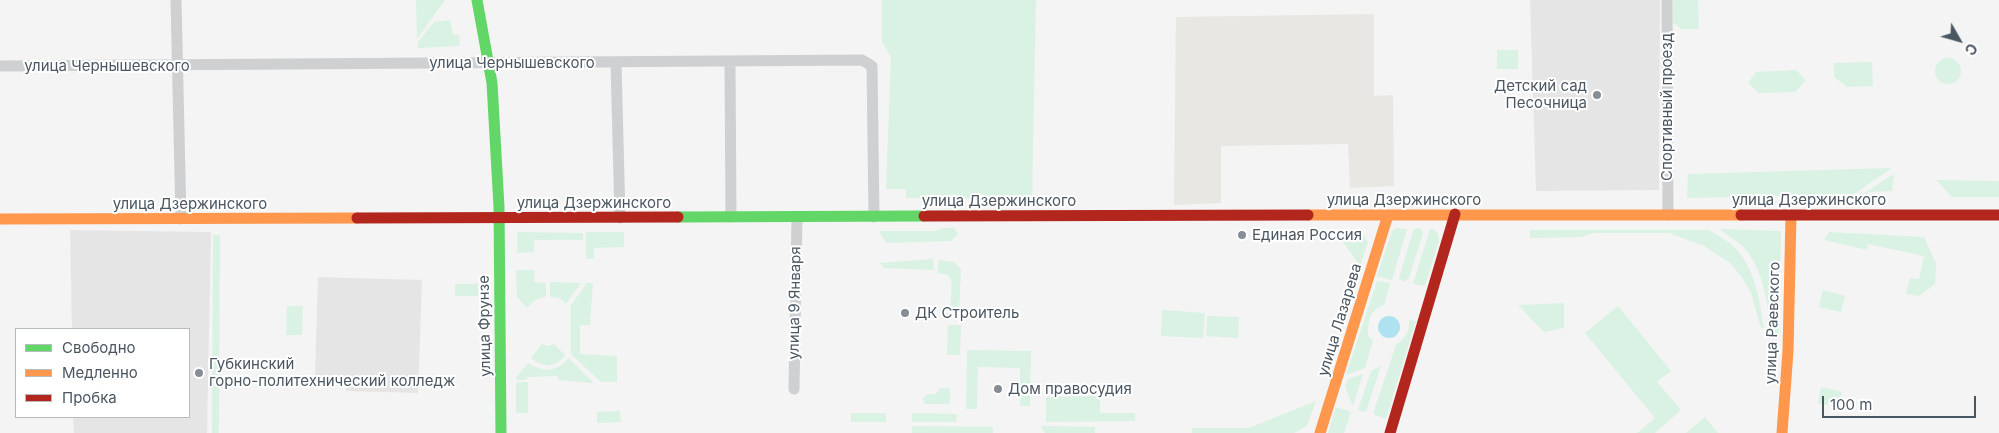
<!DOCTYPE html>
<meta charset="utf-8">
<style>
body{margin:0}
#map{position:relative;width:1999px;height:433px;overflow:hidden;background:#f4f4f4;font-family:Inter,sans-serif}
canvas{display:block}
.legend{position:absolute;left:15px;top:328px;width:175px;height:90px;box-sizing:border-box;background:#fff;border:1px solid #b7bbc0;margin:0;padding:6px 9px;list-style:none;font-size:15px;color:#4a5661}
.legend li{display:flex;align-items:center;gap:10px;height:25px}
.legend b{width:25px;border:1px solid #b7bbc0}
.north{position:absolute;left:1934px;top:15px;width:50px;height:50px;-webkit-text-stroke:4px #fff;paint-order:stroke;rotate:128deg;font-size:14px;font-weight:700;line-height:20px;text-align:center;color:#4a5661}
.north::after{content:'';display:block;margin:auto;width:18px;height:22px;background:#4a5661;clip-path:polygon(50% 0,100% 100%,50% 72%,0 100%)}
.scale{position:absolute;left:1822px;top:396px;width:154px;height:22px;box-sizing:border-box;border:2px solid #4a5661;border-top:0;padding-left:6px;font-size:15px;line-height:18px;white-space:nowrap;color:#4a5661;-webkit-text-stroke:4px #fff;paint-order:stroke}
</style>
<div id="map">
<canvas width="1999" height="433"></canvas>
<ul class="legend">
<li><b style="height:6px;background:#63d668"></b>Свободно</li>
<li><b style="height:6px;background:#ff974d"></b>Медленно</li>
<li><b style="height:6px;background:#b3261e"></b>Пробка</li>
</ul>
<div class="north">С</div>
<div class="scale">100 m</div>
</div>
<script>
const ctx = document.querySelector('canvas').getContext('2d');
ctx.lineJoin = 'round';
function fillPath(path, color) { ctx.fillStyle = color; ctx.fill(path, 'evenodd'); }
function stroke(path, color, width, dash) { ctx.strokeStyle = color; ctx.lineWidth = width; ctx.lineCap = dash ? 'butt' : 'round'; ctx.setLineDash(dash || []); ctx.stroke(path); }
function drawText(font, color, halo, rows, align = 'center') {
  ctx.font = font + ' Inter,sans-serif'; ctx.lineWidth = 4; ctx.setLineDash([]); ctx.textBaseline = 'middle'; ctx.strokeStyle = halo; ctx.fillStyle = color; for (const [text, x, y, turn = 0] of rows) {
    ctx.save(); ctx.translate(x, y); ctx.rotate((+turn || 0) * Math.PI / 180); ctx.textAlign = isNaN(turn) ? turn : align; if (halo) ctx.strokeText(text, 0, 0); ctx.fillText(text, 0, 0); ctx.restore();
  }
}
fillPath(new Path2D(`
 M1374 14V96L1393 95 1394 186 1350 188 1348 144 1221 146V203L1174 205 1176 17Z`), '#e8e7e3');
fillPath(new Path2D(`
 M1530 0H1660L1659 190 1536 191Z
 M70 230 211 232 207 433H74L73 417H189V329H72Z
 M318 277 422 280 418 393 346 391V377L315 376Z`), '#e6e5e6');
fillPath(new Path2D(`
 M416 0H445L417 39Z
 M882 0H1036L1032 199 906 198V189H886L891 57 882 42Z
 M1673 0H1698L1699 29H1681L1673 22Z
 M450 20 453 35H459L460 46 418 48V42L434 22Z
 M1497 50H1518V69H1497Z
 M1935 71a13 13 0 1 1 26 0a13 13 0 1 1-26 0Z
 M1872 62 1873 86 1847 87 1834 77V63Z
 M1796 70 1806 80 1795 92 1759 93 1748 83 1756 72Z
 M1892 168 1854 194 1687 198 1688 174Z
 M1894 174 1892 191 1868 192 1867 199H1855Z
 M1936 180 1999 181V197H1952Z
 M942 228H954L958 234 951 241 886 243 879 231H935Z
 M1396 228 1407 229 1392 280 1377 276 1392 231Z
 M1416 228 1421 229 1423 233 1409 278 1403 282 1399 278 1413 231Z
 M1430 229H1434L1438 234 1439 241 1425 286 1413 284Z
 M1719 229 1781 231 1779 336 1773 337C1767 307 1765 267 1741 245 1734 239 1726 234 1719 229Z
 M1530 230H1709C1718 236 1729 241 1735 248 1756 270 1759 299 1764 328H1761L1751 293 1741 276 1730 263 1704 246 1669 233H1594L1581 237 1530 238Z
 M1360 231 1368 242 1360 266 1340 238Z
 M517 232 583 233V240H534V252L517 253Z
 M586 232H624V247L594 248V259H586Z
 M1829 232 1924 237 1936 264 1935 284 1919 296 1906 294 1910 278 1919 279 1924 256 1868 244 1867 250 1824 240Z
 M213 235H220L219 433H212Z
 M933 259 934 270 884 268 880 263Z
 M938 260 954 262 961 269 959 313H950L952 281 948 275 938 273Z
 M516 270H535L534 282 546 283V296L535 300 527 308 517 297Z
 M1377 281 1390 283 1384 305C1369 310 1368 322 1368 336L1373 340 1365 368 1346 375Z
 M550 282 581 283 566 304 559 298 550 297Z
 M587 283H593L590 325H580V354L617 356V382H601L571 354V305Z
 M455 284H478V296H455Z
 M1823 290 1845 296 1841 312 1819 307Z
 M1564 303V328L1544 332 1518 305Z
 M287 306H303L302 335H286Z
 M1618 306 1671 371 1657 382 1681 410 1655 433H1637L1655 418 1585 333Z
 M1162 310 1205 313 1203 338 1161 336Z
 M1207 316 1239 317 1238 338 1206 336Z
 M1409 319 1416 321 1386 419 1373 414 1396 345C1406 338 1410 331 1409 319Z
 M948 325H961L960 355H947Z
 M542 344 548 346 554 344 565 355C556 368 543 368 531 358Z
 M967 350 1031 351 1030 406H1020V368L978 367 977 409H966Z
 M569 358 594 383 558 380V376L528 377 526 380H517L516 378 528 363C543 373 557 372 569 358Z
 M1381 366 1366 412 1358 410 1371 371Z
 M1363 374 1353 406 1345 387 1348 379Z
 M516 382H528V413H516Z
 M1821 387 1842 392 1838 407 1818 403Z
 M940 388H950V404H924L923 398 928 394H936Z
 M1100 396V413H1135V421L1046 422V397Z
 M1316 401 1307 426 1294 433H1192V428H1249Z
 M1336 407 1351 412 1344 433H1328Z
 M620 411 621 422 597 423V412Z
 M851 413H886V422H851Z
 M912 413 957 414 956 422H912Z
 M1705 417 1718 433H1686Z
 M912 426 993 427V433H912Z
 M1041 426 1095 427V433H1045Z`), '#d9f2e3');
fillPath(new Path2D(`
 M1378 327a11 11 0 1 1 22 0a11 11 0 1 1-22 0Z`), '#aee2f0');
stroke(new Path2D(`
 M176 0 181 219
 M1667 0 1668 215
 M730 62 731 217
 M616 63 620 218
 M0 66 862 60 872 66 874 217
 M794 389 797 217`), '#ced0d2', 11);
stroke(new Path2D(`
 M477 0 492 83 499 207 501 433
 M678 217 924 216`), '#63d668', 11);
stroke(new Path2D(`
 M1308 215H1741
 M0 219 357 218
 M1320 433 1388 215
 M1782 433 1788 351 1791 215`), '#ff974d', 11);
stroke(new Path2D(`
 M1741 215H1999
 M924 216 1308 215
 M357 218 678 217
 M1390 433 1455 214`), '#b3261e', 11);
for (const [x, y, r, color] of [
 [1597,95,5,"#868d94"],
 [1242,235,5,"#868d94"],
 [905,313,5,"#868d94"],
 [199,373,5,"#868d94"],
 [998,389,5,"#868d94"]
]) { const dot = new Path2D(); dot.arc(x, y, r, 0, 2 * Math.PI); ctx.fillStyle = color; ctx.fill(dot); stroke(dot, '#fff', 2); }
drawText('15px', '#4a5661', '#fff', [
 ["улица Чернышевского",512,63],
 ["улица Чернышевского",107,66],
 ["Спортивный проезд",1667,107,-90],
 ["улица Дзержинского",1404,200],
 ["улица Дзержинского",1809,200],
 ["улица Дзержинского",999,201],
 ["улица Дзержинского",594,203],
 ["улица Дзержинского",190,204],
 ["улица 9 Января",795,303,-89],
 ["улица Лазарева",1340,320,-73],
 ["улица Раевского",1773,323,-88],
 ["улица Фрунзе",485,326,-91]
]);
drawText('15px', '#4a5661', '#fff', [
 ["Детский сад",1587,86,"right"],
 ["Песочница",1587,103,"right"],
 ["Единая Россия",1252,235],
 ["ДК Строитель",915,313],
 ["Губкинский",209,364],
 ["горно-политехнический колледж",209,381],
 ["Дом правосудия",1008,389]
], 'left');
</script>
